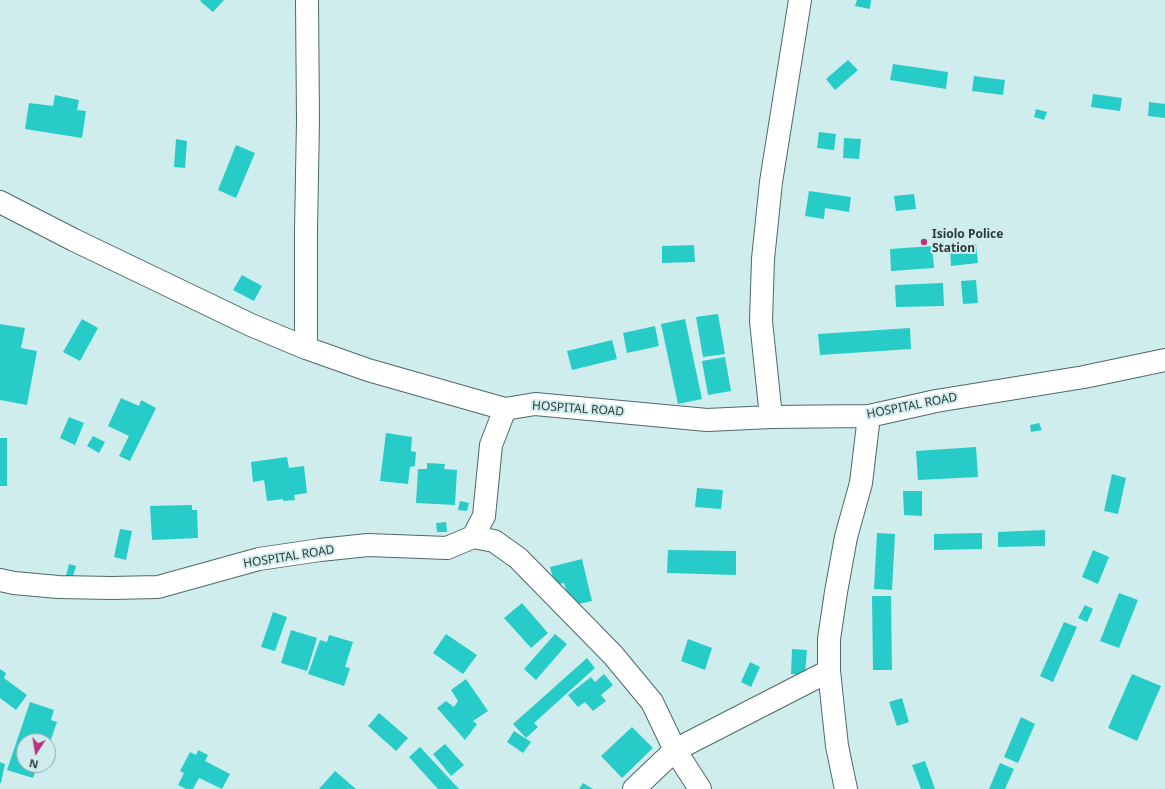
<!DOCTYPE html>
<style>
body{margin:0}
#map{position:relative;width:1165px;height:789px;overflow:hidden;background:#cfedec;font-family:"Noto Sans",sans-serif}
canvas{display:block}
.north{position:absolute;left:16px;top:733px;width:40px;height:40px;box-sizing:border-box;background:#cfedec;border:1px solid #8fa6a5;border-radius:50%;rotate:192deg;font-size:11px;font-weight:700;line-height:16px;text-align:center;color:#2f3b3b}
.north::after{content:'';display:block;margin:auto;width:14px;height:18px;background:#b8357d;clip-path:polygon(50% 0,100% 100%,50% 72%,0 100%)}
</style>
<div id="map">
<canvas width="1165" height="789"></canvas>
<div class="north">N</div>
</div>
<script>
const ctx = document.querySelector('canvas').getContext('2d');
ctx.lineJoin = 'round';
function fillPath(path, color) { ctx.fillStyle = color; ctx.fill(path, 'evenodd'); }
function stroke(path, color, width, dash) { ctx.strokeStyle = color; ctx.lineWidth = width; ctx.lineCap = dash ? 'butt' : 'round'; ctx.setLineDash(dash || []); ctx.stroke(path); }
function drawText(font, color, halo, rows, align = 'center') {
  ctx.font = font + ' "Noto Sans",sans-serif'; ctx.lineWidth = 4; ctx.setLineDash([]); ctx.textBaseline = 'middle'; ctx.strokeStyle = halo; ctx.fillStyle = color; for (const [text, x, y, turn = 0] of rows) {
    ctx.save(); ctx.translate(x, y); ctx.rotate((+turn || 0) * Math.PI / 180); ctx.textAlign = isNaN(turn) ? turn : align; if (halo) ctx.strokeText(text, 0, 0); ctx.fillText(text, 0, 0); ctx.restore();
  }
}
fillPath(new Path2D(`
 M201 0H224L213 12 200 1Z
 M857 0H871L870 9 855 6Z
 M848 60 858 70 835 90 826 79Z
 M893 64 948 72 946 89 890 80Z
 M974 76 1005 80 1003 95 972 91Z
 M1093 94 1122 98 1120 111 1091 107Z
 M55 95 79 100 77 110 86 111 82 138 25 129 29 103 53 106Z
 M1149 102 1165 104V118L1148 116Z
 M1036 109 1047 112 1044 120 1034 117Z
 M819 132 836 134 834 150 817 148Z
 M844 138 861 139 859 159 843 158Z
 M176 139 187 141 185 168 174 167Z
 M236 145 255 153 236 198 218 190Z
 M809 191 851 197 849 212 825 208 824 219 805 216Z
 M914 194 916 209 896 211 894 196Z
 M976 244 978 263 951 266 950 247Z
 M694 245 695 262 662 263V246Z
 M932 246 934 268 891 271 890 249Z
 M242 275 262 286 254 301 233 290Z
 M976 280 978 303 963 304 961 281Z
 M943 283 944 306 896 307 895 285Z
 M718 314 725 354 703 357 696 317Z
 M82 319 98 328 80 361 63 352Z
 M685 319 702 399 678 404 661 324Z
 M0 324 25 328 21 348 37 351 27 405 0 400Z
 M655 326 659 346 627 353 623 333Z
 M910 328 911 349 820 355 818 334Z
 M612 340 617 359 572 370 567 351Z
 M725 357 731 391 708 395 702 361Z
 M121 398 139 406 141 400 156 408 130 461 119 456 129 436 108 426Z
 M69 417 84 423 75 445 60 438Z
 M1039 423 1042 430 1031 432 1030 425Z
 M386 433 412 437 411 451 416 452 415 466 410 467 408 484 380 481Z
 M93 436 105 442 99 453 87 446Z
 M0 438H7V486H0Z
 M976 447 978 477 918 480 916 451Z
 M287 457 289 468 304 466 307 493 294 495 295 500 283 501V499L267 501 264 480 253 482 251 462Z
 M427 463 445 464 444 469 457 470 455 505 416 503 418 469H427Z
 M1112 474 1126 478 1118 514 1104 511Z
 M697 488 723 490 721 509 695 507Z
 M903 491H922V516L904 515Z
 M460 501 469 503 467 511 458 510Z
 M192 505V510H197L198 538 152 540 150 506Z
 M446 522 447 532H437L436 523Z
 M120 529 132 531 126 560 114 557Z
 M1045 530V546L998 547V532Z
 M877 533 895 534 892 590 874 589Z
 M982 533V549L934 550V534Z
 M668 550 736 551V575L667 573Z
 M1093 550 1109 557 1098 584 1082 577Z
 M582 559 592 601 570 606 564 583 555 585 550 567Z
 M69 564 76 566 73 576H66Z
 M1119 593 1138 600 1119 648 1100 641Z
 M872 596H891L892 670H873Z
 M522 603 548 633 531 648 504 618Z
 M1085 605 1093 609 1087 622 1078 618Z
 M273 612 287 617 275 651 261 647Z
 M1064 622 1077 627 1053 682 1040 676Z
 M291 630 317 638 307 671 281 663Z
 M446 634 477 655 463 674 433 653Z
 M555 634 567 644 536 680 524 669Z
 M329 635 353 642 345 667 350 668 344 686 308 674 320 640 327 642Z
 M688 639 712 648 705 670 681 661Z
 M792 649 807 650 805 675 791 674Z
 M587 658 595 668 534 723 538 727 526 738 513 724Z
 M750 662 760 667 751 687 741 682Z
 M0 669 6 673 4 678 27 695 16 710 0 698Z
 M604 674 613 685 601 695 606 701 593 711 585 702 578 707 568 695 591 677 595 682Z
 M1132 674 1161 686 1137 741 1108 728Z
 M466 679 488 711 473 721 477 724 465 740 437 708 446 701 454 707 458 701 451 690Z
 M902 698 909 722 897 726 889 702Z
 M30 702 54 710 51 720 57 722 48 748V741H24V765H38L33 778 7 770Z
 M379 713 408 738 396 751 368 726Z
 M1021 717 1035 724 1018 763 1004 757Z
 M632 727 653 748 622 778 601 756Z
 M514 731 531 742 523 753 507 742Z
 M445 744 464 765 451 776 433 754Z
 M420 747 459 789H438L409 757Z
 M198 750 208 755 205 761 230 774 222 789 199 778 193 789H186L178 785 184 773 180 771 190 752 196 755Z
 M925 761 935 789H921L912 765Z
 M0 762 5 764 1 783H0Z
 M1000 763 1014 769 1005 789H989Z
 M335 771 356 789H319Z
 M583 783 593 789H579Z`), '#27ccc9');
const minor = new Path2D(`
 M0 202 74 240 251 325 306 348 368 370 505 409
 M306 348V229L308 121 307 0
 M771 417 761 321 763 259 771 182 800 0
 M473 537 494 541 518 558 613 655 652 702 675 750 634 789
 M0 580 14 583 58 587 112 588 158 587 259 559 320 550 368 545 447 548 473 537 484 516 491 445 505 409 535 404 707 420 771 417 869 416 936 401 1084 377 1165 360
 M700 789 675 750 829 671
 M846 789 837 746 829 671V639L836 592 846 537 861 483 869 416`);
stroke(minor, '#4e6968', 24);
stroke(minor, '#fff', 22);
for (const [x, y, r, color] of [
 [924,242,4,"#b8357d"]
]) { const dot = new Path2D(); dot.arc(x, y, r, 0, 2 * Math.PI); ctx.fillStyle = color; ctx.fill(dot); stroke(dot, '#cfedec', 1.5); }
drawText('bold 12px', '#2f3b3b', '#cfedec', [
 ["Isiolo Police",932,235],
 ["Station",932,249]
], 'left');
drawText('12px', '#2f3b3b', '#cfedec', [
 ["HOSPITAL ROAD",912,406,-11],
 ["HOSPITAL ROAD",578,409,4],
 ["HOSPITAL ROAD",289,557,-9]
]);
</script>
